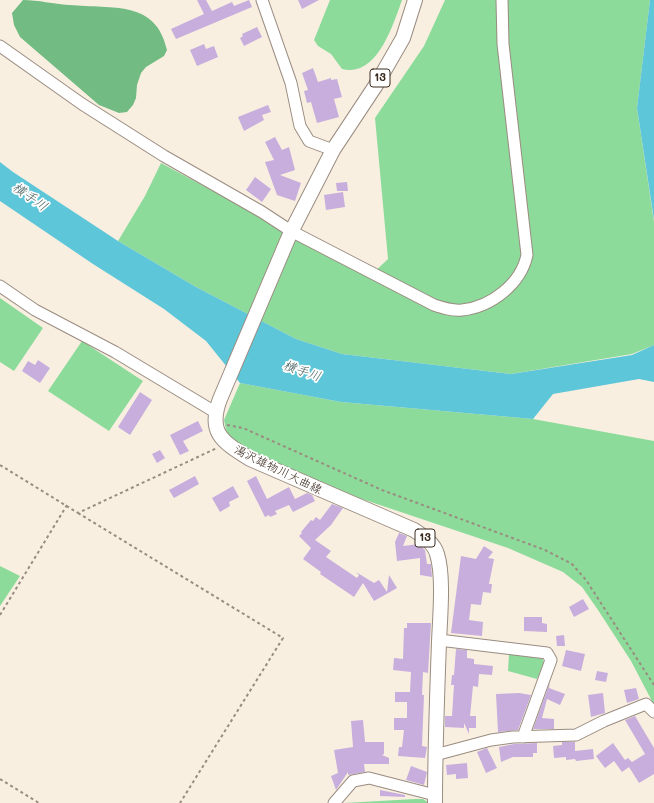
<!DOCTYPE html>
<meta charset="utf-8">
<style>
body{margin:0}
canvas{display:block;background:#f8efe1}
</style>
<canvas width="654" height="803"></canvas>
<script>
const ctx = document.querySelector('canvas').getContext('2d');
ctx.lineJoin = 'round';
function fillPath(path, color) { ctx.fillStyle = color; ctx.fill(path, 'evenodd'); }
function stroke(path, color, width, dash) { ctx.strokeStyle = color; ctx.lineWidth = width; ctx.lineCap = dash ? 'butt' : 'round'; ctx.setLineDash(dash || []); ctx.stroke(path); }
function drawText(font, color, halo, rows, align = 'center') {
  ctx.font = font + ' Mali,"Klee One",sans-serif'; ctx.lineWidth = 3.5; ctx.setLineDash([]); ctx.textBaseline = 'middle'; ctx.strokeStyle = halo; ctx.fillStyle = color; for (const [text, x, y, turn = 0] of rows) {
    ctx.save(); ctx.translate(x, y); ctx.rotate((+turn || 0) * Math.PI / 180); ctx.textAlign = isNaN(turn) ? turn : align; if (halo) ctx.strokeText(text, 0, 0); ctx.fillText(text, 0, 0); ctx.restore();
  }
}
fillPath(new Path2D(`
 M330 0H402C393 25 377 78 342 69L331 54 318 46 314 40Z
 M445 0H650L637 108 654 222V345L632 354 511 374 342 354 296 339 196 287 118 241 145 196 161 163 370 276 388 259 375 118 424 46Z
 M0 298 43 328 14 371 0 362Z
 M82 341 143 381 109 431 48 391Z
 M240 383 341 402 533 419 654 441V705L631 661 598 610 582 587 563 572 508 548 356 497 248 450 227 435 224 420Z
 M0 566 20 576 0 606Z
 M509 654 542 657 544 663 537 679 508 671Z
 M415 799H423L429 803H344Z`), '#8ddb9a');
fillPath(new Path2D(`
 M23 0C39 0 53 4 69 5 114 9 156 0 167 50L164 56 146 67 141 73 137 85 136 98 133 105 127 112 119 113 99 105 20 37 14 25 12 13Z`), '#72bb82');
fillPath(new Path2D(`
 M650 0H654V220L637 108Z
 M0 162 13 172 118 241 196 287 296 339 342 354 511 374 632 355 654 345V382L639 379 553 394 533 419 341 402 240 383 206 341 164 309 93 264 0 201Z`), '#5ec6d9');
fillPath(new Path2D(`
 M197 0H206L212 11 232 2 234 6 249 0 252 7 176 39 171 29 204 14Z
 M298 0H319L302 9Z
 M257 27 262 37 244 46 240 38 243 36 242 34Z
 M204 44 206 49 214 46 218 57 197 66 190 50Z
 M313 68 318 82 331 78V80L337 79 342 97 334 99 339 117 317 123 311 102 307 103 304 91 308 90 302 73Z
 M268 105 271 112 262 115 264 120 244 131 238 117Z
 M275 137 282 150 289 147 295 170 280 175 301 183 295 201 277 195 265 162 274 160 265 142Z
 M255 177 271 189 262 202 246 190Z
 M347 182 348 191H337L336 183Z
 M343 192 345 207 326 210 324 195Z
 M38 360 50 368 40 383 22 371 28 361 35 365Z
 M140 392 152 400 130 435 118 427Z
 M198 421 203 431 183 441 189 451 180 455 170 435Z
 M160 450 165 458 157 463 152 454Z
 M195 476 199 484 174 498 169 490Z
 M256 476 267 499 289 487 295 499 307 493 312 495 315 501 293 512 289 505 275 511 277 514 270 517 269 515 265 517 247 481Z
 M233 486 239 497 229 502 230 506 220 512 212 498Z
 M332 504 343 508 331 525 315 540 331 551 326 557 357 578 359 575 356 572 374 583 379 580 387 592 389 575 397 588 374 601 363 583 354 597 320 574 321 572 303 559 311 548 299 536 302 533 301 532 311 520 313 521 316 517 320 520Z
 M399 533 407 536 403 546 419 544 425 550 427 564H431L432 577 420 575V558L397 561 395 542Z
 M484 546 493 552 488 558 494 559 489 584H492L491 593 483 592 481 605 471 604 469 620 483 622 482 636 451 633 461 556 476 559Z
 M583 599 589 609 574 617 569 607Z
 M524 617H542V623L547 624V632L524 631Z
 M407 623H431L428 673 423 672 422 695H424L422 746 427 747 425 758 398 756 399 747H402L404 730H394V718H407V702H395V692H410L411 672 393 670 394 658 403 659 404 628H407Z
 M564 635 565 646H557L556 636Z
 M456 649 467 650V658L474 659V664L493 666 492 675 479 674 478 687 473 686 470 716H476V728H469V734L464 723V728L445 727V716H452L454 685H451L452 675H454Z
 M566 650 585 654 581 671 562 666Z
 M597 671 608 673 606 682 595 680Z
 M550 682 549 688 565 694 560 705 547 699 542 718 554 719V729H533Z
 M636 688 639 699 627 703 624 690Z
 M519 693 531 695 518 730 498 732 496 694Z
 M603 693 605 713 591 717 588 695Z
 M635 716 654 748V774L639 783 629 767 622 772 614 761 605 768 596 756 613 743 625 760 628 758 632 762 645 754 625 720Z
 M363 720 365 742H384V754L382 755 389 758V764H364L365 772 348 775V772L336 790 331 776 338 773 334 750 353 747 351 721Z
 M562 742H575V751L593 749 594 759 576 761 575 759 566 760V757L554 758 553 746 562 745Z
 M537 743V753H533V757H513L501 762 499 747 514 744Z
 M487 748 497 768 486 773 477 752Z
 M467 763 468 778 456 779V774L447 775 446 765Z
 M411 766 427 772 424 785 406 780Z
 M380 790 405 795V797L380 796Z`), '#c8aedd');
const minor = new Path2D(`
 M262 0 291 83 300 126 309 141 333 150
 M0 46 82 104 164 156 262 212 291 231 434 305C443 308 452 311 462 310 491 307 521 284 527 255L503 44 502 0
 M0 286 35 310 115 352 215 412
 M439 640 547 653 551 660 523 737
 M435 755 491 740 513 737 576 735 604 721 646 704 654 712
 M334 803 353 781 369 778 435 795`);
const major = new Path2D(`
 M415 0 403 38 376 85 333 150 290 234 220 399C207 433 223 442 250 459L414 530C423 536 434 543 437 554 444 576 440 617 439 642 437 696 435 749 435 803`);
stroke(minor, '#9a8c80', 13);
stroke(major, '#9a8c80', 16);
stroke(new Path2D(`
 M227 425 243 428 382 490 545 550 572 564 586 580 654 685
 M0 465 78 513 217 448
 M78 513 283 638 180 803
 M0 615 67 505
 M0 779 39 803`), '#9a8c80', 2, [3, 3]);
stroke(minor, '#fff', 11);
stroke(major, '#fff', 14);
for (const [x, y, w] of [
 [380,78,20],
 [425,538,20]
]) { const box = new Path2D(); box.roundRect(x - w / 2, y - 9, w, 18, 3); ctx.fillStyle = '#fff'; ctx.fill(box); stroke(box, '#3b2a1e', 1); }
drawText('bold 11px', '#3b2a1e', null, [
 ["13",380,78],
 ["13",425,538]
]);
drawText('12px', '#3b2a1e', '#fff', [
 ["湯沢雄物川大曲線",278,470,26]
]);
drawText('italic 13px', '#47615f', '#fff', [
 ["横手川",30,197,35],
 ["横手川",302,371,19]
]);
</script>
